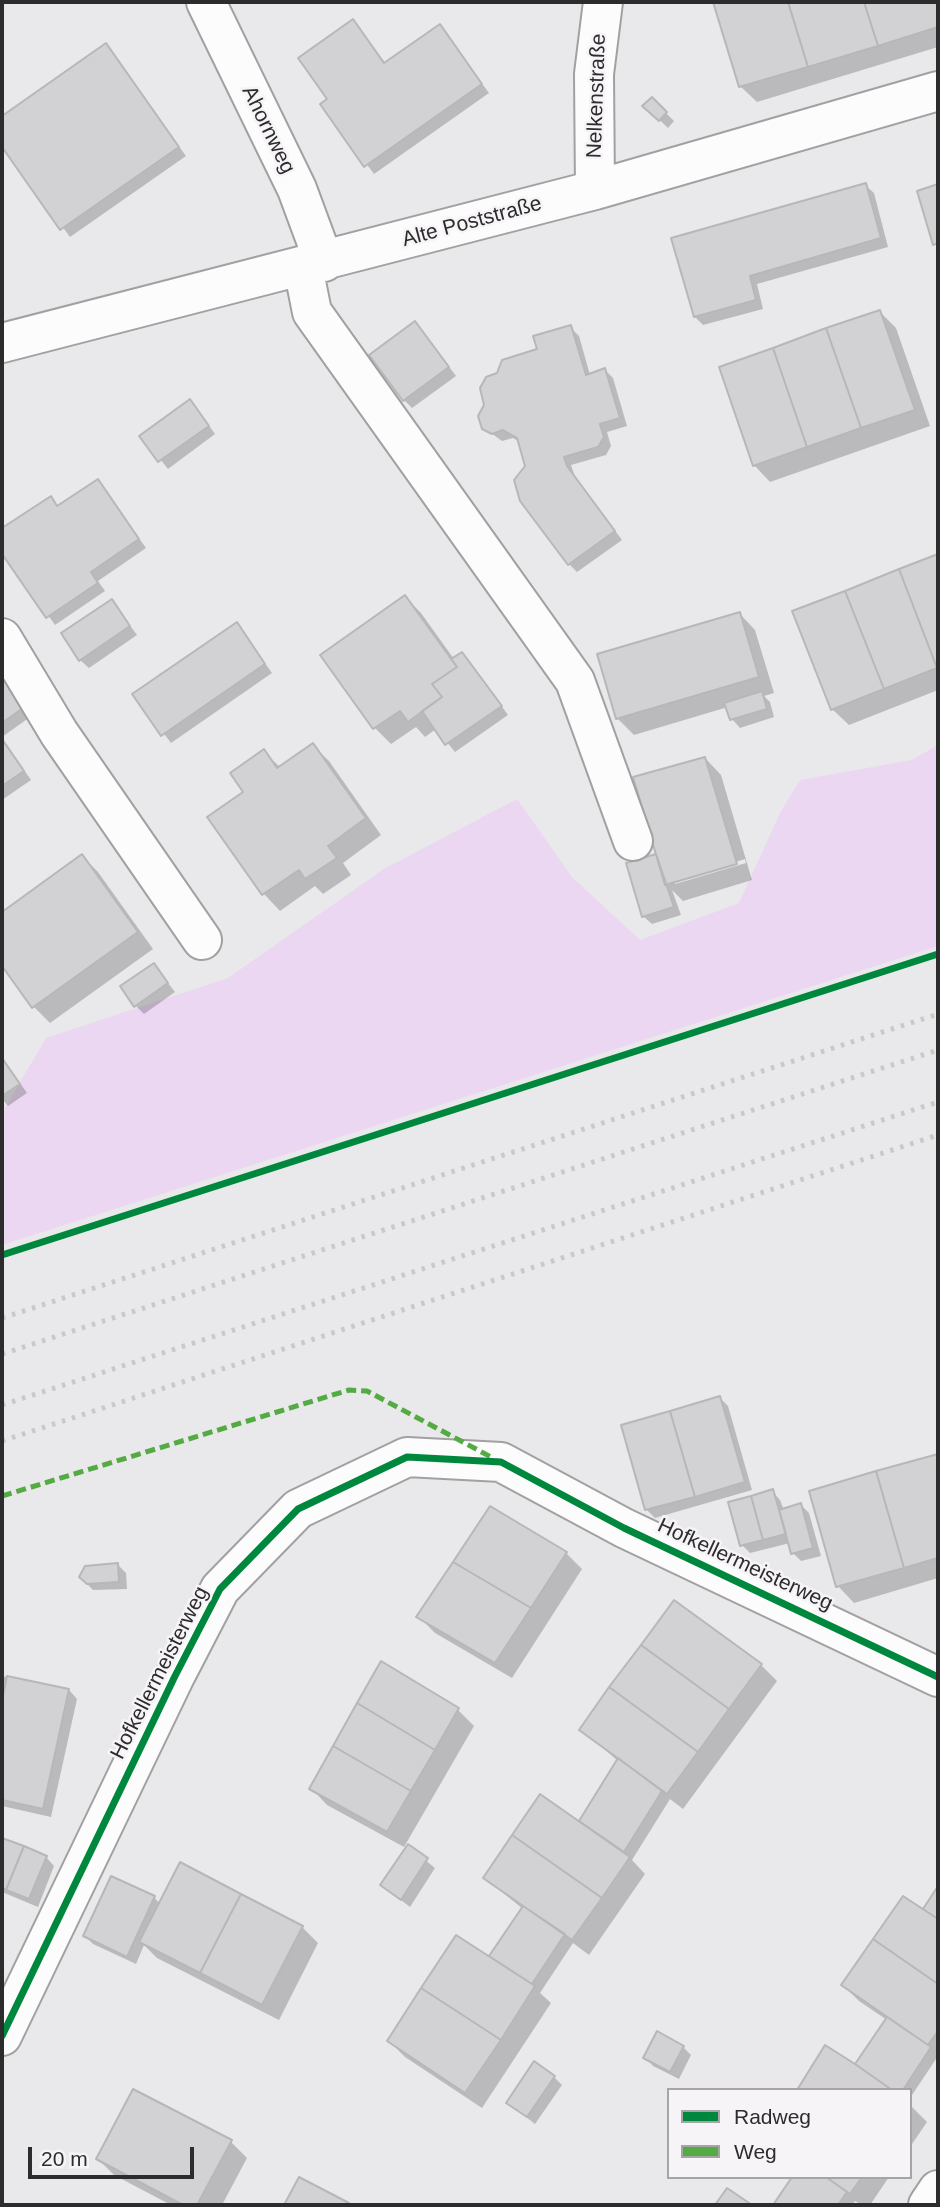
<!DOCTYPE html>
<meta charset="utf-8">
<style>
body{margin:0}
#map{position:relative;width:940px;height:2207px;overflow:hidden;background:#e9e8ea;font-family:Arial,sans-serif}
canvas{display:block}
.frame{position:absolute;inset:0;border:4px solid #2d2c2d;pointer-events:none}
.legend{position:absolute;left:667px;top:2088px;width:245px;height:91px;box-sizing:border-box;background:#f7f4f8;border:2px solid #a6a4a7;margin:0;padding:9px 12px;list-style:none;font-size:21px;color:#2d2c2d}
.legend li{display:flex;align-items:center;gap:14px;height:35px}
.legend b{width:35px;border:2px solid #a6a4a7}
.scale{position:absolute;left:28px;top:2147px;width:166px;height:32px;box-sizing:border-box;border:4px solid #2d2c2d;border-top:0;padding-left:9px;font-size:21px;line-height:24px;white-space:nowrap;color:#2d2c2d;-webkit-text-stroke:5px #f7f4f8;paint-order:stroke}
</style>
<div id="map">
<canvas width="940" height="2207"></canvas>
<div class="frame"></div>
<ul class="legend">
<li><b style="height:9px;background:#00873e"></b>Radweg</li>
<li><b style="height:9px;background:#54ab44"></b>Weg</li>
</ul>
<div class="scale">20 m</div>
</div>
<script>
const ctx = document.querySelector('canvas').getContext('2d');
ctx.lineJoin = 'round';
function fillPath(path, color) { ctx.fillStyle = color; ctx.fill(path, 'evenodd'); }
function stroke(path, color, width, dash) { ctx.strokeStyle = color; ctx.lineWidth = width; ctx.lineCap = dash ? 'butt' : 'round'; ctx.setLineDash(dash || []); ctx.stroke(path); }
function drawText(font, color, halo, rows, align = 'center') {
  ctx.font = font + ' Arial,sans-serif'; ctx.lineWidth = 5; ctx.setLineDash([]); ctx.textBaseline = 'middle'; ctx.strokeStyle = halo; ctx.fillStyle = color; for (const [text, x, y, turn = 0] of rows) {
    ctx.save(); ctx.translate(x, y); ctx.rotate((+turn || 0) * Math.PI / 180); ctx.textAlign = isNaN(turn) ? turn : align; if (halo) ctx.strokeText(text, 0, 0); ctx.fillText(text, 0, 0); ctx.restore();
  }
}
fillPath(new Path2D(`
 M938 745V946L2 1245V1113L46 1038 228 978 384 869 517 799 572 877 640 940 739 903 781 811 800 780 912 760Z`), '#ecd7f3');
fillPath(new Path2D(`
 M715 2H938V47L757 102 740 86Z
 M353 21 386 64 439 26 489 93 374 174 322 104 329 99Z
 M106 46 186 156 70 237 2 144V118Z
 M652 99 674 121 668 128 645 106Z
 M865 185 874 193 888 247 757 284 763 309 703 325 695 317Z
 M880 312 896 328 930 426 770 482 754 465Z
 M570 327 579 336 590 375 605 370 613 378 627 426 607 432 611 446 606 455 571 465 575 477 622 540 577 572 569 564 518 441 513 438 502 441 484 428 539 350Z
 M423 332 456 376 412 408 404 400Z
 M198 410 215 434 168 469 142 436Z
 M98 481 146 548 98 581 105 591 55 625 2 550V531L50 498 59 507Z
 M938 556V690L849 725 832 709 794 612Z
 M405 597 421 613 454 659 462 654 470 662 508 715 455 752 436 729 425 737 416 727 391 744 375 728 323 655Z
 M112 601 137 635 89 668 80 660Z
 M739 613 755 630 774 693 764 696 770 702 774 717 740 728 732 719 728 707 634 735 618 719 599 655Z
 M237 624 272 673 171 743 135 695Z
 M2 671 33 715 2 737Z
 M2 738 31 780 2 800Z
 M312 745 329 761 381 835 343 863 351 875 323 894 315 886 280 911 264 894 209 817 246 792 263 751 281 768Z
 M705 758 721 775 752 880 683 901 672 890 681 915 652 924 643 916 655 856ZM745 859 746 863 675 884V881Z
 M82 856 98 872 153 949 50 1023 34 1007 2 963V914Z
 M154 965 175 992 144 1014 136 1006Z
 M2 1057 27 1093 8 1106 2 1099Z
 M720 1398 728 1406 752 1490 655 1518 646 1509Z
 M938 1456V1578L854 1603 838 1586 811 1492Z
 M772 1491 780 1500 784 1510 801 1505 809 1513 821 1556 801 1561 793 1553 790 1543 750 1553 742 1545Z
 M490 1509 566 1553 582 1569 512 1678 435 1633 419 1617Z
 M118 1565 126 1573 127 1589 93 1590 85 1582Z
 M761 1665 777 1681 683 1809 670 1799 632 1860 645 1874 589 1955 573 1943 540 1993 551 2003 482 2108 405 2057 389 2041 496 1963 491 1956 523 1909 485 1878 579 1823 618 1761 581 1729Z
 M2 1676 69 1690 77 1699 51 1817 2 1806Z
 M458 1710 474 1726 404 1847 327 1805 311 1788Z
 M2 1840 46 1857 54 1866 38 1907 2 1892Z
 M409 1847 435 1868 410 1907 382 1885Z
 M938 1890V2056L910 2098V2090H796L826 2047 863 2073 887 2020 859 2001 843 1985 930 1916 925 1909Z
 M154 1897 160 1904 302 1927 318 1943 279 2020 157 1958 144 1945 136 1964 93 1944 85 1936Z
 M683 2047 691 2055 679 2079 653 2066 645 2057Z
 M554 2077 562 2085 535 2124 508 2103Z
 M910 2105 927 2122 910 2147Z
 M231 2142 247 2158 222 2205H171L114 2175 98 2159Z
 M794 2177H889L870 2205H862L855 2201 852 2205H775Z`), '#0003');
const building = new Path2D(`
 M713 2H788L808 67 739 87Z
 M788 2H864L878 46 808 67Z
 M864 2H938V27L878 46Z
 M353 19 384 63 440 24 482 84 364 167 320 104 327 99 298 58Z
 M106 43 179 147 60 230 2 147V116Z
 M652 97 667 112 659 121 642 106Z
 M866 183 881 238 750 276 756 300 694 317 671 238Z
 M938 184V243L933 245 917 191Z
 M880 310 915 410 861 428 826 328Z
 M415 321 449 367 403 401 369 355Z
 M571 325 586 375 605 368 620 418 600 424 604 437 598 447 564 457 567 466 615 531 568 565 520 501 514 480 525 466 517 438 503 430 492 434 482 429 478 416 484 405 480 388 486 377 497 373 502 360 537 349 533 336Z
 M826 328 861 428 807 447 773 348Z
 M773 348 807 447 753 466 719 367Z
 M190 399 209 426 158 462 139 436Z
 M98 479 139 539 91 572 98 583 46 618 2 554V528L51 496 57 506Z
 M938 554V667L937 668 899 569Z
 M899 569 937 668 884 689 845 591Z
 M845 591 884 689 831 710 792 611Z
 M405 595 457 667 432 684 442 697 408 722 400 711 373 729 320 655Z
 M112 599 130 626 79 661 61 633Z
 M740 612 759 677 616 719 597 654Z
 M237 622 265 664 161 736 132 694Z
 M462 652 502 706 445 745 422 711 442 697 432 684 457 667 451 659Z
 M2 672 26 706 2 723Z
 M762 691 767 709 730 720 724 703Z
 M2 739 24 771 2 786Z
 M313 743 366 818 328 846 337 858 305 879 299 870 262 895 207 817 243 792 230 773 264 749 277 768Z
 M705 757 737 864 665 885 633 777Z
 M82 854 138 932 32 1008 2 966V912Z
 M656 854 674 907 642 917 626 863Z
 M154 963 168 983 134 1007 120 986Z
 M2 1058 20 1084 2 1096Z
 M720 1396 745 1482 695 1497 670 1411Z
 M670 1411 695 1497 645 1510 621 1425Z
 M938 1454V1558L904 1568 876 1471Z
 M876 1471 904 1568 836 1587 809 1491Z
 M773 1489 786 1534 763 1540 751 1496Z
 M751 1496 763 1540 740 1546 728 1502Z
 M801 1503 813 1548 791 1554 779 1510Z
 M490 1506 567 1552 531 1608 453 1562Z
 M453 1562 531 1608 495 1663 416 1617Z
 M118 1563 119 1582 87 1584 79 1577 85 1566Z
 M674 1600 762 1664 729 1709 641 1645Z
 M641 1645 729 1709 698 1752 609 1687Z
 M381 1661 459 1708 435 1750 357 1703Z
 M7 1676 69 1689 43 1809 2 1800V1700Z
 M609 1687 698 1752 667 1794 579 1730Z
 M357 1703 435 1750 411 1791 333 1746Z
 M333 1746 411 1791 387 1832 309 1789Z
 M618 1758 662 1791 624 1852 579 1821Z
 M540 1794 630 1857 602 1898 512 1835Z
 M512 1835 602 1898 572 1940 483 1878Z
 M2 1838 24 1846 6 1890 2 1888Z
 M408 1844 428 1858 401 1900 380 1885Z
 M24 1846 47 1856 29 1899 6 1890Z
 M180 1862 241 1894 200 1973 139 1942Z
 M111 1876 155 1896 127 1957 83 1936Z
 M938 1886V1919L923 1909Z
 M241 1894 303 1926 262 2005 200 1973Z
 M903 1896 938 1919V1984L873 1939Z
 M523 1906 565 1934 532 1984 489 1956Z
 M456 1935 535 1986 501 2040 421 1988Z
 M873 1939 938 1984V2031L928 2045 841 1985Z
 M421 1988 501 2040 465 2093 387 2041Z
 M887 2017 931 2047 903 2090H892L855 2064Z
 M657 2031 684 2046 670 2072 643 2058Z
 M825 2045 855 2064 892 2090H797Z
 M534 2061 555 2076 527 2117 506 2103Z
 M133 2089 232 2140 197 2205H183L96 2159Z
 M299 2177 349 2203 347 2205H284Z
 M792 2177H826L847 2192 838 2205H773Z
 M826 2177H862L850 2194Z
 M727 2188 752 2205H715Z`);
fillPath(building, '#d2d1d3');
stroke(building, '#b8b6b8', 2);
const minor = new Path2D(`
 M206 2 297 189 324 262
 M595 190 594 74 603 2
 M303 267 312 312 575 681 633 841
 M2 343 595 190 938 91
 M2 638 59 733 202 940
 M2 2036 175 1676 220 1589 298 1509 407 1457 501 1462 624 1528 938 1677
 M928 2205 938 2190`);
stroke(minor, '#a2a1a2', 42);
stroke(minor, '#fcfcfc', 38);
stroke(new Path2D(`
 M2 1318 938 1014
 M2 1354 938 1050
 M2 1405 938 1102
 M2 1441 938 1135`), '#c9c9c9', 5, [3.5, 7]);
stroke(new Path2D(`
 M2 1496 349 1390 367 1391 491 1457`), '#54ab44', 5, [10, 5]);
stroke(new Path2D(`
 M2 1255 938 954
 M2 2036 175 1676 220 1589 298 1509 407 1457 501 1462 624 1528 938 1677`), '#00873e', 7);
drawText('21px', '#2d2c2d', '#f7f4f8', [
 ["Nelkenstraße",597,96,-88],
 ["Ahornweg",268,130,64],
 ["Alte Poststraße",472,222,-15],
 ["Hofkellermeisterweg",745,1565,25],
 ["Hofkellermeisterweg",160,1673,-63]
]);
</script>
